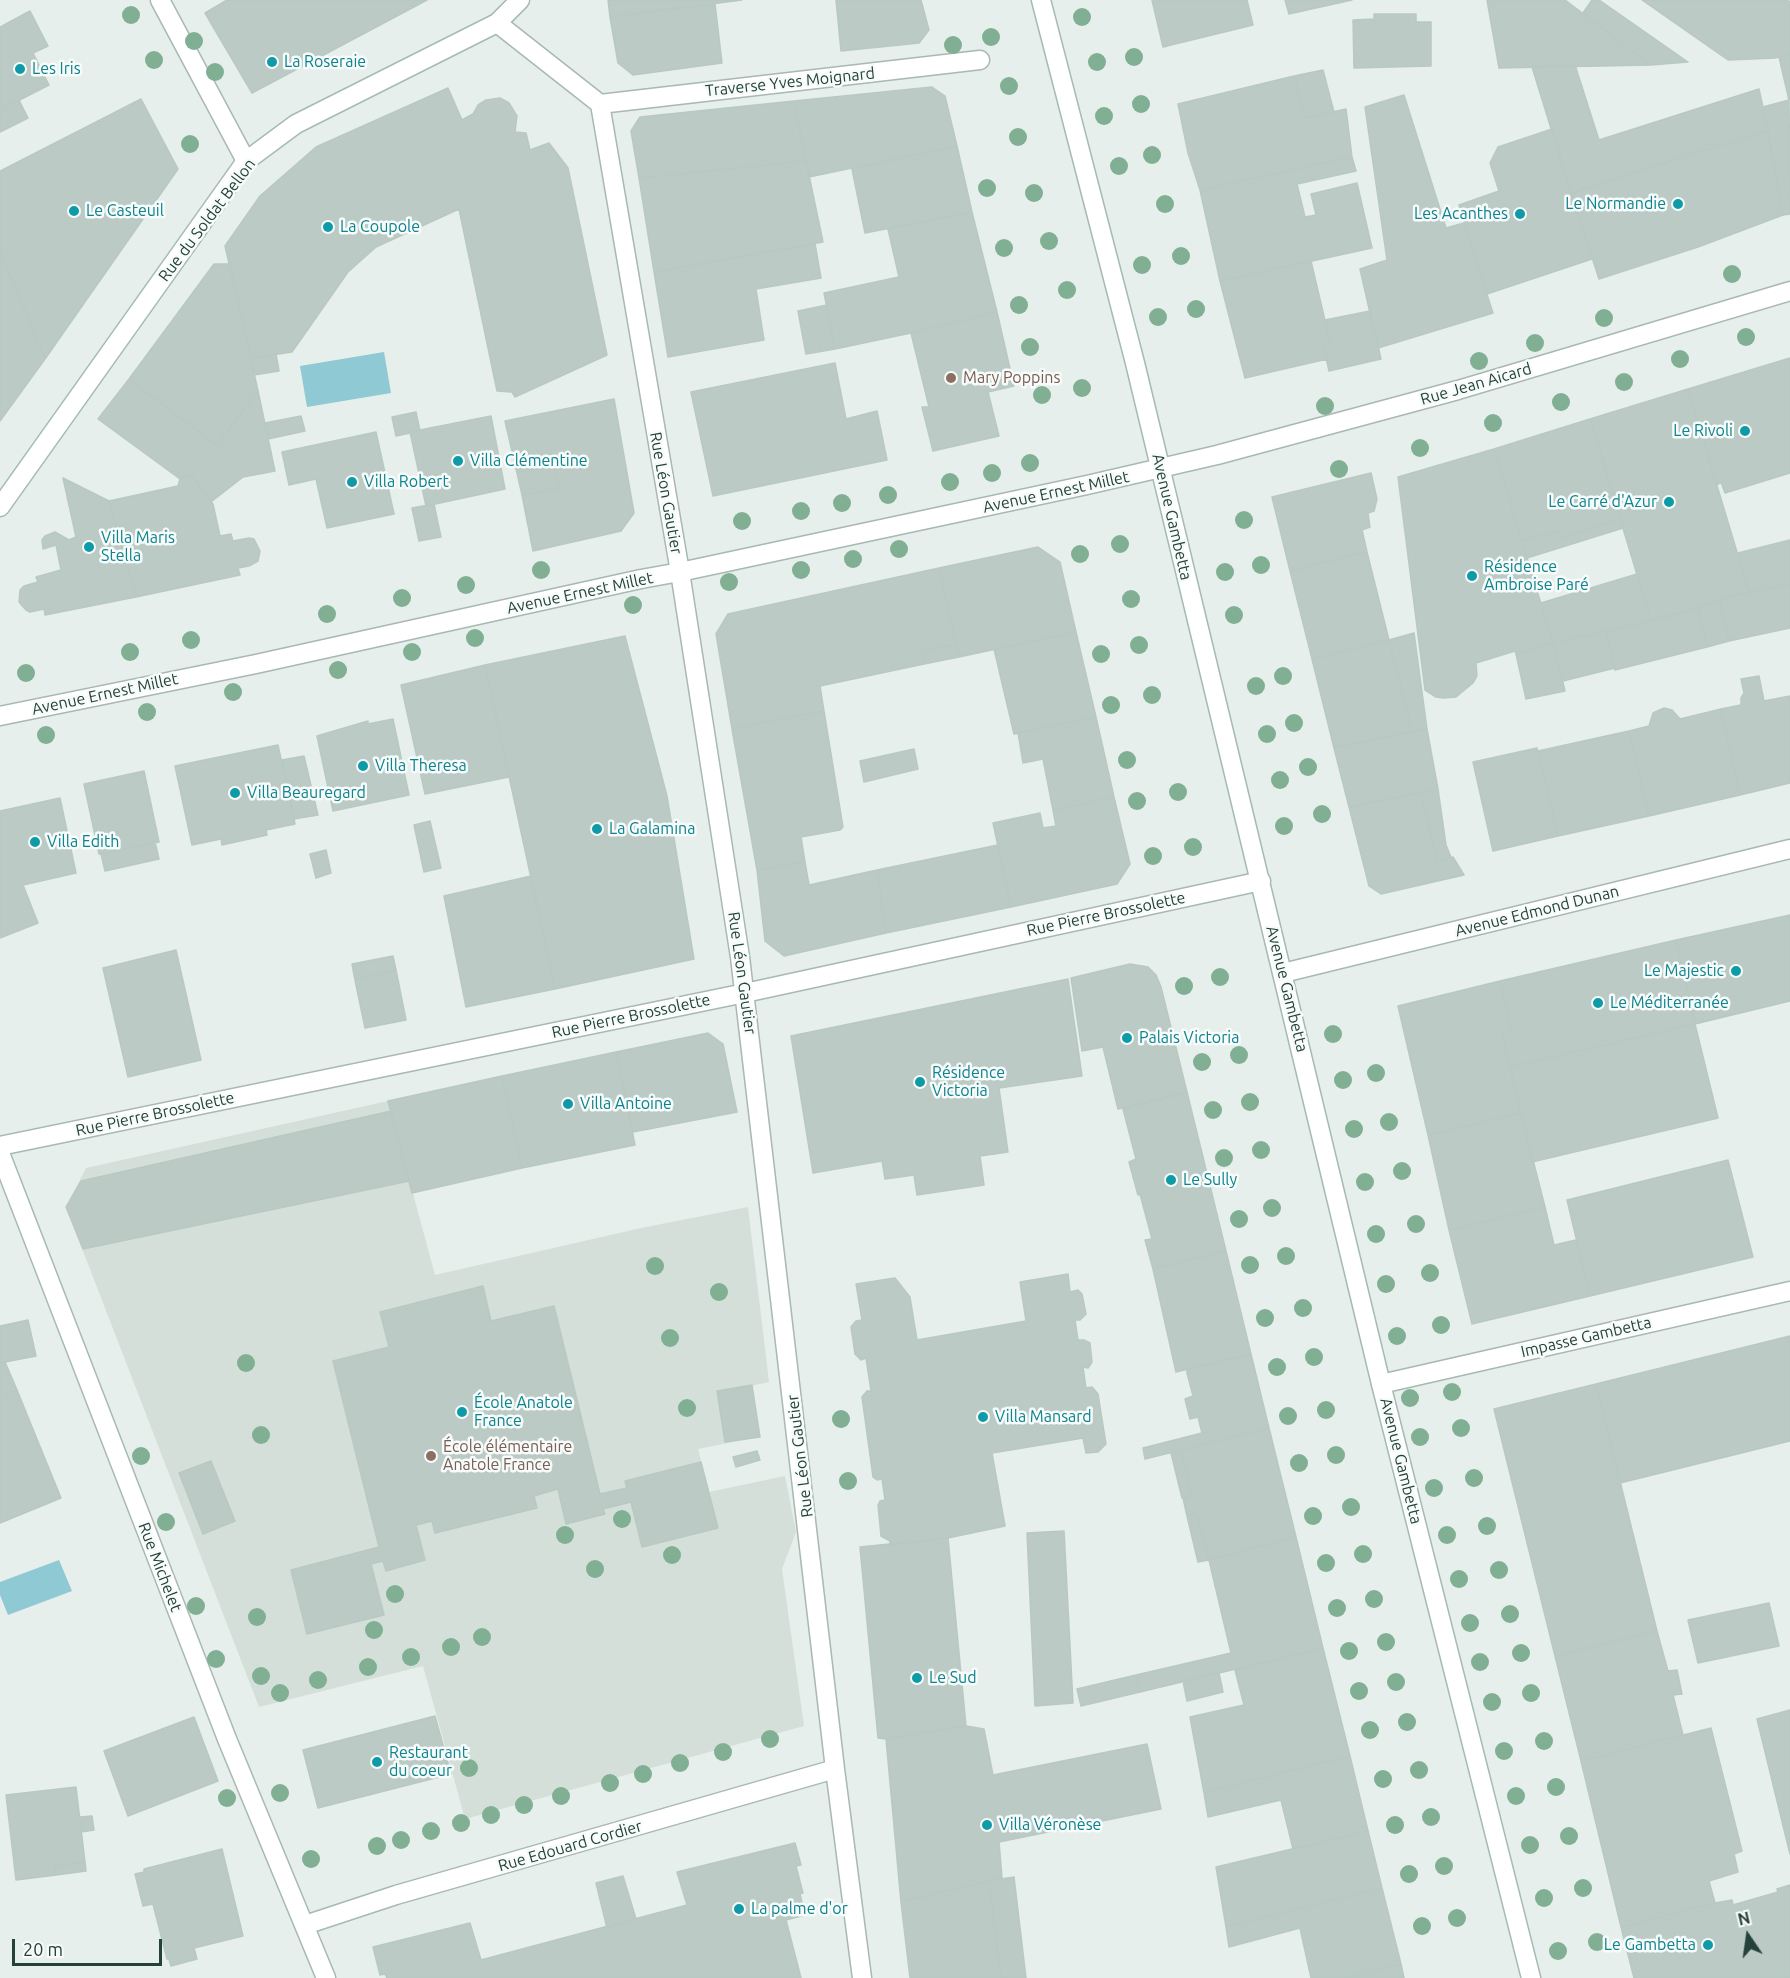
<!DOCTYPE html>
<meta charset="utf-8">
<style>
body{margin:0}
#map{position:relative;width:1790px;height:1978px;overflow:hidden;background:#e6efeb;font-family:Ubuntu,sans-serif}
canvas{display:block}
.north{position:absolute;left:1718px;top:1906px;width:60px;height:60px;-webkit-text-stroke:4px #f7fbf9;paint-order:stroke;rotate:347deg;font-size:16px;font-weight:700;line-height:24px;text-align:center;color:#24423a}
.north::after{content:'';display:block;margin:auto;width:21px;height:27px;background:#24423a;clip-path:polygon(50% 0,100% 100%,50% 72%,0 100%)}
.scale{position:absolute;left:12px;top:1939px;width:150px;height:27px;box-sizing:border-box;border:3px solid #24423a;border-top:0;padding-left:8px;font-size:18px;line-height:21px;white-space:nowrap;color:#24423a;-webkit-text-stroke:4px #f7fbf9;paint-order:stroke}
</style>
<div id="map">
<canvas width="1790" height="1978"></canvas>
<div class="north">N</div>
<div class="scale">20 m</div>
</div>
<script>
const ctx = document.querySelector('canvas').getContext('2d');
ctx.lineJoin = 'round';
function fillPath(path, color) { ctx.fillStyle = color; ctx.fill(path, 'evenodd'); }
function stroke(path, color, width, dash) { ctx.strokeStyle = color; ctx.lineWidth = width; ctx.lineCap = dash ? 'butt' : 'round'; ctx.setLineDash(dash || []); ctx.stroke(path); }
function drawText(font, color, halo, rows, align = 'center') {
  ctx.font = font + ' Ubuntu,sans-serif'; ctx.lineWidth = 5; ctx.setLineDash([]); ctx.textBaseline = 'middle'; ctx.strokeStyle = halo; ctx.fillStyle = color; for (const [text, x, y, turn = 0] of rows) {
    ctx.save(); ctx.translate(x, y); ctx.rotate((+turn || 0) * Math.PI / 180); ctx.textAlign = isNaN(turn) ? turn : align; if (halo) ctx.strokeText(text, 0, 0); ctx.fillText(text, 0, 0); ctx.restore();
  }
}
fillPath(new Path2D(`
 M388 1101 435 1275 641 1228 748 1207 769 1382 735 1389 743 1440 698 1449 709 1492 785 1476 796 1532 782 1569 804 1726 465 1819 423 1666 259 1707 66 1207 86 1168Z`), '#d4dfda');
fillPath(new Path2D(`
 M384 352 391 393 307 407 300 366Z
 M59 1560 72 1591 8 1615 0 1595V1582Z`), '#8ec9d4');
const building = new Path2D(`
 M227 0H427L252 93 205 13Z
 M608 0H742L610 17Z
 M836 0H921L929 30 919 43 841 51Z
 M1152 0H1247L1253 25 1163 47Z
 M1285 0H1352L1289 14Z
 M1487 0H1565L1651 65 1499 68Z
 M1592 0H1599L1688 62 1651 65 1583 13Z
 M1642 0H1787L1790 2V54L1775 58 1728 60Z
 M715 4 722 63 633 75 618 63 610 17Z
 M30 11 48 46 33 53 49 85 0 110V27Z
 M1374 14H1416V22H1431V66L1354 68 1353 20 1374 19Z
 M1790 54V99L1789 100 1779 57Z
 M1575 65 1599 140 1759 89 1768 130 1571 193 1532 67Z
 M1323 70 1334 112 1305 118 1294 76Z
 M1294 76 1305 118 1346 109 1352 157 1200 190 1188 153 1178 104Z
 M932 87 945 96 957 146 809 177 794 101Z
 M448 88 462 120 473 114 478 105 486 100 500 98 509 103 517 116 515 132 526 133 530 150 549 143 568 168 607 355 515 397 512 392 497 391 459 209 376 247 348 272 292 352 251 358 225 246 260 196 316 147Z
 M1404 95 1446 228 1464 223 1493 313 1378 348 1360 269 1387 260 1365 107Z
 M141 99 178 169 45 359 0 250V171Z
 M19 100 28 118 0 132V110Z
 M1789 100 1790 214 1783 215 1763 107Z
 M794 101 806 161 639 178 631 131 640 117Z
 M1552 129 1592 259 1487 294 1459 205 1499 191 1490 163 1498 147Z
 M1768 130 1783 215 1698 247 1599 279 1571 193Z
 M957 146 972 212 865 233 852 169Z
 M1352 157 1356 171 1297 184 1305 217 1316 215 1311 194 1357 183 1372 248 1220 281 1200 190Z
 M806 161 823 242 654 272 639 178Z
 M972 212 997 312 911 333 835 349 824 293 899 277 888 229Z
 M815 244 821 278 756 289 764 340 668 357 654 272Z
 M0 251 45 359 0 421Z
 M1311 261 1331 346 1324 348 1327 359 1245 378 1220 281Z
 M214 264H230L258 391 217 445 129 379Z
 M827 305 835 349 806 354 798 311Z
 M1370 311 1381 359 1329 371 1324 348 1331 346 1325 320Z
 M997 312 1014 386 988 392 999 436 933 451 922 407H929L911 333Z
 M276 354 279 371 254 375 251 358Z
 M1790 358V473L1725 493 1721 482 1717 485 1688 389Z
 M835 363 846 419 877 411 887 460 713 496 691 392Z
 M129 379 217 445 258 391 275 471 243 477 211 502 191 475 180 479 98 419Z
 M1688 389 1749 592 1651 621 1590 419Z
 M614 399 634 513 621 531 533 551 522 495 559 488 554 464 517 473 505 421Z
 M416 412 420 431 396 436 392 417Z
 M301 416 305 431 268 439 265 423Z
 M491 416 505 489 426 506 410 432Z
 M1590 419 1621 519 1559 538 1557 531 1522 541 1494 449Z
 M376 432 394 514 327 528 316 479 289 485 282 452Z
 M1494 449 1553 643 1516 654 1515 651 1476 663 1477 676 1473 683 1456 697 1443 698 1436 697 1425 690 1398 477Z
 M554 464 559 488 522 495 517 473Z
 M1371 473 1377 499 1374 511 1368 513 1370 527 1362 530 1367 552 1290 571 1272 497Z
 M191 475 213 504 220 536 231 534 233 541 249 538 254 539 260 551 258 561 249 566 238 568 240 575 136 597 109 501 178 486 180 479Z
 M63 478 109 501 136 597 45 615 44 609 30 612 26 610 19 602 20 590 24 586 38 582 36 577 61 570 56 545 43 549 42 540 45 536 55 532 69 540 76 537Z
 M434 504 441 537 419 541 412 508Z
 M1621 519 1623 528 1527 558 1522 541 1557 531 1559 538Z
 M1790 540V584L1749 592 1738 553Z
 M1038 547 1060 562 1076 632 959 657 939 568Z
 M1367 552 1389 640 1312 659 1290 571Z
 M939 568 956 644 922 651 924 664 820 686 824 711 732 729 716 634 728 614Z
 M1637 574 1651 621 1553 643 1541 603Z
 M1790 584V628L1729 641 1719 601 1749 592Z
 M1719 601 1729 641 1707 647 1698 608Z
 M1698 608 1707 647 1615 670 1606 631 1651 621Z
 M1606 631 1615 668 1563 681 1553 643Z
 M1076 632 1096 717 1014 734 994 649Z
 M1414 633 1427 729 1412 731 1389 640Z
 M625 636 667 796 694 959 555 989 485 665Z
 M1389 640 1412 731 1334 748 1312 659Z
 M1553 643 1565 691 1526 699 1516 654Z
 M956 644 959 657 924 664 922 651Z
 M485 665 509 777 425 794 401 685Z
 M1759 676 1764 701 1790 696V783L1740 795 1721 709 1741 705V698L1744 693 1741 679Z
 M1664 708 1672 710 1680 719 1721 709 1740 795 1649 816 1629 731 1649 726 1653 713Z
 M824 711 843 827 840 830 801 837 805 862 757 870 732 729Z
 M1096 717 1114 797 1053 810 1043 759 1023 763 1018 733Z
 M393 719 409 795 333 811 317 736 368 721V724Z
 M1427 729 1438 789 1349 807 1334 748Z
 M1629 731 1649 816 1558 836 1538 751Z
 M278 745 295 824 266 830 267 835 222 845 221 839 192 845 175 766Z
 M1537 748 1558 836 1493 851 1473 762Z
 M914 749 918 769 864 782 860 761Z
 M304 756 318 815 294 819 282 760Z
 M144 771 159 842 99 854 84 784Z
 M1438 789 1446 845 1451 857 1437 861 1421 792Z
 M1421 792 1437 861 1453 857 1464 875 1381 894 1369 886 1349 807Z
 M1114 797 1130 864 1117 884 1011 907 993 823 1040 813 1043 828 1056 826 1053 810Z
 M60 798 76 873 23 885 38 923 0 938V811Z
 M430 821 441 868 424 872 414 825Z
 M155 842 159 859 105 871 101 854Z
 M998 845 1011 907 886 933 877 870Z
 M326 850 331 873 316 878 310 854Z
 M805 862 809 885 877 870 886 933 784 956 765 941 757 870Z
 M531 876 555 989 466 1007 444 896Z
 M1790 915V1001L1695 1024 1676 940Z
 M1676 940 1695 1024 1510 1067 1502 1033 1512 1031 1500 981Z
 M176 950 201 1060 128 1077 103 968Z
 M393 956 396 970 355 980 352 964Z
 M1130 964 1148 967 1156 975 1161 987 1187 1092 1118 1109 1103 1047 1082 1051 1071 978Z
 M396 970 406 1020 365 1028 355 980Z
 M1068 979 1082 1076 999 1088 1008 1152 980 1156 984 1185 917 1195 914 1175 885 1179 882 1161 813 1173 791 1036Z
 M1500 981 1512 1031 1502 1033 1521 1113 1428 1135 1398 1006Z
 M1695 1024 1718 1118 1532 1162 1510 1067Z
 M708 1033 723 1044 737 1112 633 1132 616 1052Z
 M616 1052 635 1145 522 1168 502 1076Z
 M502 1076 522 1168 412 1193 388 1101Z
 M1187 1092 1226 1251 1153 1269 1145 1240 1152 1239 1140 1194 1138 1195 1129 1162 1136 1159 1123 1109Z
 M391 1111 409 1181 83 1249 66 1207 81 1181Z
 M1521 1113 1545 1207 1449 1230 1428 1135Z
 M1728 1160 1753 1257 1590 1296 1567 1200Z
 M1545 1207 1554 1245 1576 1240 1590 1296 1472 1324 1449 1230Z
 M1226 1251 1251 1354 1176 1372 1153 1269Z
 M1068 1274 1070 1292 1078 1290 1082 1294 1086 1314 1080 1320H1075L1078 1340H1084L1090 1343 1092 1362 1088 1368 1083 1367 1086 1388 1092 1387 1098 1394 1106 1444 1098 1452 1086 1453 1083 1438 992 1453 1005 1526 948 1538 890 1545V1541L881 1536 878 1505 880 1501 885 1500 882 1479 877 1480 873 1477 862 1397 867 1391H871L866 1358 861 1360 855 1354 851 1327 856 1321 862 1320 856 1284 895 1278 910 1297 917 1340 1026 1321 1020 1282Z
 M483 1286 491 1321 554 1306 600 1494 627 1488 625 1481 701 1462 718 1528 642 1547 631 1502 603 1509 605 1514 566 1524 558 1489 534 1496 537 1508 435 1533 432 1521 416 1525 425 1560 386 1571 383 1561 371 1564 384 1615 307 1634 291 1570 379 1547 333 1361 389 1347 380 1312Z
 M28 1320 36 1356 0 1363V1326Z
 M1790 1336V1441L1620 1483 1596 1384Z
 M1251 1354 1269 1428 1145 1459 1143 1448 1202 1433 1198 1417 1190 1419 1185 1399 1193 1396 1186 1369Z
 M5 1362 17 1390 0 1396V1363Z
 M1596 1384 1657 1631 1555 1656 1494 1409Z
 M752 1385 760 1437 725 1442 717 1391Z
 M17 1390 61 1498 0 1523V1396Z
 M1269 1428 1296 1537 1209 1560 1197 1514 1187 1516 1183 1498 1192 1495 1181 1450Z
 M1181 1450 1192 1495 1182 1498 1171 1453Z
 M757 1451 760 1460 736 1467 733 1457Z
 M211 1461 235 1521 203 1534 179 1473Z
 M1197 1514 1209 1560 1198 1562 1187 1516Z
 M1064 1531 1073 1703 1035 1706 1027 1533Z
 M1296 1537 1323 1648 1140 1692 1136 1675 1231 1653 1209 1560Z
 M948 1538 966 1726 886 1739 878 1738 860 1547Z
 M1769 1603 1779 1646 1698 1663 1688 1620Z
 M1657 1631 1668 1671 1677 1670 1682 1694 1673 1695 1683 1735 1581 1761 1555 1656Z
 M1323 1648 1350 1756 1204 1793 1190 1717 1244 1705 1235 1670Z
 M1219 1673 1223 1692 1187 1701 1183 1681Z
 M1136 1675 1140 1692 1081 1706 1077 1689Z
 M1790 1710V1854L1757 1719Z
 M435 1716 451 1774 318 1808 303 1750Z
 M194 1717 218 1781 128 1816 104 1751Z
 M966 1726 984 1729 993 1775 1147 1744 1161 1809 999 1842 1002 1878 901 1902 886 1739Z
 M1711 1728 1742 1851 1734 1854 1738 1872 1709 1881 1715 1903 1621 1927 1581 1761Z
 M1350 1756 1368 1831 1293 1849 1281 1800 1208 1817 1204 1793Z
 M76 1787 85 1862 55 1866 56 1875 16 1880 6 1795Z
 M92 1816 94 1830 81 1832 80 1817Z
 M1368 1831 1382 1888 1226 1927 1216 1867Z
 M795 1843 801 1865 796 1866 803 1893 800 1894 805 1915 786 1920 801 1978H387L385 1974 380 1975 373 1947 470 1923 481 1960 687 1905 677 1872Z
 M222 1849 243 1936 194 1948 197 1959 171 1966 169 1959H167L153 1904 143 1906 135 1874 144 1872V1869Z
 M85 1862 86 1871 56 1875 55 1866Z
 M623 1876 636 1919 607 1928 596 1883Z
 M1014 1877 1026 1978H1001L989 1881Z
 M989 1881 1001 1978H910L901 1902Z
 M1790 1885V1978H1634L1621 1927 1715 1903 1732 1900 1733 1905 1778 1892 1777 1889Z
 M1382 1888 1401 1964 1345 1978H1311L1300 1928 1229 1947 1226 1927Z
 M1401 1964 1404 1978H1345Z`);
fillPath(building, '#bbcac4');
stroke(building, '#b8c9c2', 1.5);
const street = new Path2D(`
 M160 0 246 161
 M497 23 600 104 680 572 740 957 835 1769 862 1978
 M600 104 980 60
 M0 716 256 664 641 579 680 572 1087 485 1217 455 1458 390 1790 291
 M1283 973 1790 849
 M0 1146 745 993 1261 881
 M0 1153 227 1739 326 1978
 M1381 1384 1790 1291
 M305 1925 396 1895 835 1769`);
const secondary = new Path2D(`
 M1041 0 1135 363 1381 1384 1531 1978
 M0 507 246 161 296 124 497 23 520 0`);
stroke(street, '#a8b8b2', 21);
stroke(secondary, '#a4bbb3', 21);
stroke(street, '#fff', 18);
stroke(secondary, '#fff', 18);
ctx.fillStyle = '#80af93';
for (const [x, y] of [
 [131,15],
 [1082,17],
 [991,37],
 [194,41],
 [953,45],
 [1134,57],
 [154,60],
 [1097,62],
 [215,72],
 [1009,86],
 [1141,104],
 [1104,116],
 [1018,137],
 [190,144],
 [1152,155],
 [1119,166],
 [987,188],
 [1034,193],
 [1165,204],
 [1049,241],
 [1004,248],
 [1181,256],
 [1142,265],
 [1732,274],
 [1067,290],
 [1019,305],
 [1196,309],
 [1158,317],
 [1604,318],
 [1746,337],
 [1535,343],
 [1030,347],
 [1680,359],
 [1479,361],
 [1624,382],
 [1082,388],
 [1042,395],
 [1561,402],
 [1325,406],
 [1493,423],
 [1420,448],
 [1030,463],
 [1339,469],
 [992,473],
 [950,482],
 [888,495],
 [842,503],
 [801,511],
 [1244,520],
 [742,521],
 [1120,544],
 [899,549],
 [1080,554],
 [853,559],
 [1261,565],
 [541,570],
 [801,570],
 [1225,572],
 [729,582],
 [466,585],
 [402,598],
 [1131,599],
 [633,605],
 [327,614],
 [1234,615],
 [475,638],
 [191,640],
 [1139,645],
 [130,652],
 [412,652],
 [1101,654],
 [338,670],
 [26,673],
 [1283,676],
 [1256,686],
 [233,692],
 [1152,695],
 [1111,705],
 [147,712],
 [1294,723],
 [1267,734],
 [46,735],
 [1127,760],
 [1308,767],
 [1280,780],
 [1178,792],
 [1137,801],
 [1322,814],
 [1284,826],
 [1193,847],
 [1153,856],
 [1220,977],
 [1184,986],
 [1333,1034],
 [1239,1055],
 [1202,1062],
 [1376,1073],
 [1343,1080],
 [1250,1102],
 [1213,1110],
 [1389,1122],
 [1354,1129],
 [1261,1150],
 [1224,1158],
 [1402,1171],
 [1365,1182],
 [1272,1208],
 [1239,1219],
 [1416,1224],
 [1376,1234],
 [1286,1256],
 [1250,1265],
 [655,1266],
 [1430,1273],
 [1386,1284],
 [719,1292],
 [1303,1308],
 [1265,1318],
 [1441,1325],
 [1397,1336],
 [670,1338],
 [1314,1357],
 [246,1363],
 [1277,1367],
 [1452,1392],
 [1410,1398],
 [687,1408],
 [1326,1410],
 [1288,1416],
 [841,1419],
 [1461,1428],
 [261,1435],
 [1420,1437],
 [1336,1455],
 [141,1456],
 [1299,1463],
 [1474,1478],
 [848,1481],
 [1434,1488],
 [1351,1507],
 [1313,1516],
 [622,1519],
 [166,1522],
 [1487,1526],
 [565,1535],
 [1447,1535],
 [1363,1554],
 [672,1555],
 [1326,1563],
 [595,1569],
 [1499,1570],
 [1459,1579],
 [395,1594],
 [1374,1599],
 [196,1606],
 [1337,1608],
 [1510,1614],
 [257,1617],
 [1470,1623],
 [374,1630],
 [482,1637],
 [1386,1642],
 [451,1647],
 [1349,1651],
 [1521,1653],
 [411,1657],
 [216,1659],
 [1480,1662],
 [368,1667],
 [261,1676],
 [318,1680],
 [1396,1682],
 [1359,1691],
 [280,1693],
 [1531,1693],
 [1492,1702],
 [1407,1722],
 [1370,1730],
 [770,1739],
 [1544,1741],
 [1504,1751],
 [723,1752],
 [680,1763],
 [469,1768],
 [1419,1770],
 [643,1774],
 [1383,1779],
 [610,1783],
 [1556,1787],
 [280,1793],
 [561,1796],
 [1516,1796],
 [227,1798],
 [524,1805],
 [491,1815],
 [1431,1817],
 [461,1823],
 [1395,1825],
 [431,1831],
 [1569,1836],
 [401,1840],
 [1530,1845],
 [377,1846],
 [311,1859],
 [1444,1866],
 [1409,1874],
 [1583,1888],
 [1544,1898],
 [1457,1918],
 [1422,1926],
 [1597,1942],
 [1558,1951]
]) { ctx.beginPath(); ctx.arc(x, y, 9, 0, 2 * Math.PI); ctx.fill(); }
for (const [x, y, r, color] of [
 [272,62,6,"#0f9aa8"],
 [20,69,6,"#0f9aa8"],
 [1678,204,6,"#0f9aa8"],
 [74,211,6,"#0f9aa8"],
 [1520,214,6,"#0f9aa8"],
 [328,227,6,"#0f9aa8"],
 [951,378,6,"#8d6e63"],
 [1745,431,6,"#0f9aa8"],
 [458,461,6,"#0f9aa8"],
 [352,482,6,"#0f9aa8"],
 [1669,502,6,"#0f9aa8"],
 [89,547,6,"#0f9aa8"],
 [1472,576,6,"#0f9aa8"],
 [363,766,6,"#0f9aa8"],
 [235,793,6,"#0f9aa8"],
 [597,829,6,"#0f9aa8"],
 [35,842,6,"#0f9aa8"],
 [1736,971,6,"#0f9aa8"],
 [1598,1003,6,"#0f9aa8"],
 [1127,1038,6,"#0f9aa8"],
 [920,1082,6,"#0f9aa8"],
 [568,1104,6,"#0f9aa8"],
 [1171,1180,6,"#0f9aa8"],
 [462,1412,6,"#0f9aa8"],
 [983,1417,6,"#0f9aa8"],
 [431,1456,6,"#8d6e63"],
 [917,1678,6,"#0f9aa8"],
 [377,1762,6,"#0f9aa8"],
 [987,1825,6,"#0f9aa8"],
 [739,1909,6,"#0f9aa8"],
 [1708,1945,6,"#0f9aa8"]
]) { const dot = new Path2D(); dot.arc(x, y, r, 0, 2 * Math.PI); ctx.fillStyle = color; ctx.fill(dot); stroke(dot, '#f7fbf9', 2); }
drawText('16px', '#0d838f', '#f7fbf9', [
 ["La Roseraie",284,62],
 ["Les Iris",32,69],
 ["Le Normandie",1666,204,"right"],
 ["Le Casteuil",86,211],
 ["Les Acanthes",1508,214,"right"],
 ["La Coupole",340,227],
 ["Le Rivoli",1733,431,"right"],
 ["Villa Clémentine",470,461],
 ["Villa Robert",364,482],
 ["Le Carré d'Azur",1657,502,"right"],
 ["Villa Maris",101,538],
 ["Stella",101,556],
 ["Résidence",1484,567],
 ["Ambroise Paré",1484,585],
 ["Villa Theresa",375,766],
 ["Villa Beauregard",247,793],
 ["La Galamina",609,829],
 ["Villa Edith",47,842],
 ["Le Majestic",1724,971,"right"],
 ["Le Méditerranée",1610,1003],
 ["Palais Victoria",1139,1038],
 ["Résidence",932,1073],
 ["Victoria",932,1091],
 ["Villa Antoine",580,1104],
 ["Le Sully",1183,1180],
 ["École Anatole",474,1403],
 ["France",474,1421],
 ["Villa Mansard",995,1417],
 ["Le Sud",929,1678],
 ["Restaurant",389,1753],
 ["du coeur",389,1771],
 ["Villa Véronèse",999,1825],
 ["La palme d'or",751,1909],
 ["Le Gambetta",1696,1945,"right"]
], 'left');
drawText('16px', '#24423a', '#f7fbf9', [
 ["Traverse Yves Moignard",790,82,-6],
 ["Rue du Soldat Bellon",207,220,-53],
 ["Rue Jean Aicard",1476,384,-16],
 ["Avenue Ernest Millet",1056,492,-12],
 ["Rue Léon Gautier",666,493,80],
 ["Avenue Gambetta",1172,517,77],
 ["Avenue Ernest Millet",580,593,-12],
 ["Avenue Ernest Millet",105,694,-12],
 ["Avenue Edmond Dunan",1537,911,-14],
 ["Rue Pierre Brossolette",1106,914,-12],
 ["Rue Léon Gautier",742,973,82],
 ["Avenue Gambetta",1287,989,76],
 ["Rue Pierre Brossolette",631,1016,-12],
 ["Rue Pierre Brossolette",155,1114,-12],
 ["Impasse Gambetta",1586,1337,-13],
 ["Rue Léon Gautier",800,1456,-97],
 ["Avenue Gambetta",1401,1461,76],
 ["Rue Michelet",160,1567,69],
 ["Rue Edouard Cordier",570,1846,-16]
]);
drawText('16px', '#785e54', '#f7fbf9', [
 ["Mary Poppins",963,378],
 ["École élémentaire",443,1447],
 ["Anatole France",443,1465]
], 'left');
</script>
